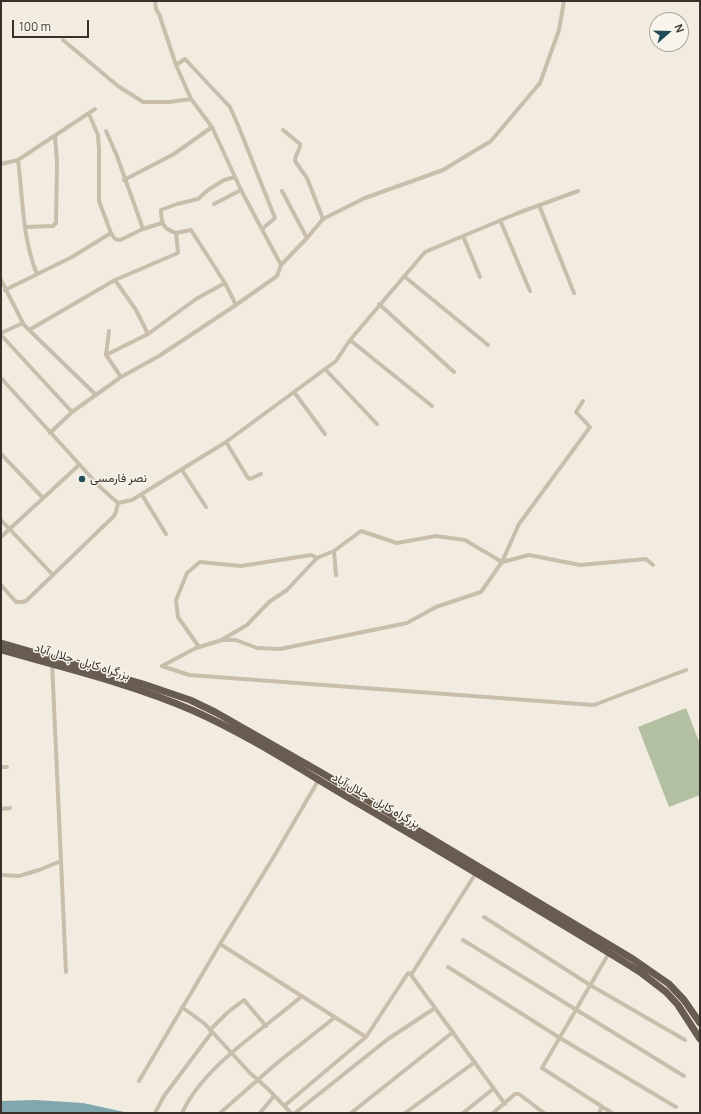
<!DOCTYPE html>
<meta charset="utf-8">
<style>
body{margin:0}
#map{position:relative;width:701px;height:1114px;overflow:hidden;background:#f2ece0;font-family:Manrope,sans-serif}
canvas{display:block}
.frame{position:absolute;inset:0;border:2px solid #38312b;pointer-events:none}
.north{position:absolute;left:649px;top:12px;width:40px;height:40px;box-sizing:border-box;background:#f9f5ec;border:1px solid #aca79f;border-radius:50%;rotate:70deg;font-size:11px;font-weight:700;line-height:16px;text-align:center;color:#38312b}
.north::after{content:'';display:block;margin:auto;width:14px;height:18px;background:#234d57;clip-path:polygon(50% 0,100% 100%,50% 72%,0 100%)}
.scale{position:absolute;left:12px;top:20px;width:77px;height:18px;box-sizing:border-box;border:2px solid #38312b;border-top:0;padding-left:5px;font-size:12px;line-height:14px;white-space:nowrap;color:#38312b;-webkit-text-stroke:3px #f9f5ec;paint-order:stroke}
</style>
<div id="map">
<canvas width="701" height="1114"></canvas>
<div class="frame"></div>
<div class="north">N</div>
<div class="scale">100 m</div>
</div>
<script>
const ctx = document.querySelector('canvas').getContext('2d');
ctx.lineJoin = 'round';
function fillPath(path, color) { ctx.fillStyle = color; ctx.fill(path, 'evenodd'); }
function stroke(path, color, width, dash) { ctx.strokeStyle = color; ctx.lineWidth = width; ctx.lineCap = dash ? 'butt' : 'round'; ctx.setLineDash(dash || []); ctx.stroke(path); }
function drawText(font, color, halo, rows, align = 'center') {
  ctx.font = font + ' Manrope,Vazirmatn,sans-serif'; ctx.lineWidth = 3; ctx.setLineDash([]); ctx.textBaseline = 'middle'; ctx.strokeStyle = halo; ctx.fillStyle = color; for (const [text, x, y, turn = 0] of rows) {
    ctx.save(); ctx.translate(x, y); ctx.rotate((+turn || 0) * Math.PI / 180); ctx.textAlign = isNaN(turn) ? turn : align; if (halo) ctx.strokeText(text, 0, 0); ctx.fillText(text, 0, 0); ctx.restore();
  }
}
fillPath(new Path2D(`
 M686 708 700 744V795L669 807 638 727Z`), '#b2c0a1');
fillPath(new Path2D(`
 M35 1100 83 1103 129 1113H1V1101Z`), '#81a6ad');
stroke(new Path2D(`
 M155 1 156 9 159 14 176 65 191 99 212 127 241 190 281 265
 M63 40 118 86 143 102H169L191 99
 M176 65 185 59 230 107 238 125 275 218 262 229
 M89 114 98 135 99 149V201L111 233 115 239 120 240 143 229 162 223
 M283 130 300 144C301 150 294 155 295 161L307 178 323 219
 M106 131 117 156 143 229
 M18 160C23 198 22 238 37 274
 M1 164 18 160 95 109
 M124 180 174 154 212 127
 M282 191 307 238
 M214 204 241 190
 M539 205 574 293
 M500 220 530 291
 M25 227 53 226 56 223 57 162 55 136
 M176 233C163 229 161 223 161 210L177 204 198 199 208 190 224 180 235 177
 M463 236 480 277
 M404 276 488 345
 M1 280 24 325 96 395
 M115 280 136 310 148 334
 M5 290 72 257 111 233
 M379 304 454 372
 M29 330 115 280 178 253 176 233 191 230 225 283 236 305
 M109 331 106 355 121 377
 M1 333 23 323
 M1 335 72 412
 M350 340 432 406
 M106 355 148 334 196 299 225 283
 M325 369 377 424
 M1 378 100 487 118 503 132 500 226 442 336 361 350 340 425 252 518 213 578 191
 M294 392 325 434
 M50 433 72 412 121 377 159 356 236 305 277 276 281 265 307 238 323 219 365 198 443 170 491 141 540 83 559 30 564 1
 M226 442 248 478 250 479 261 474
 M1 454 43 498
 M182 470 206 507
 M142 495 166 534
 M1 520 53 575
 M1 537 79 465
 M653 565 646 559 580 565 529 555 502 562 481 592 436 607 407 623 280 649 257 648 236 640H222L196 648 162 666 189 675 594 705 686 670
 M336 575 334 551 361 531 397 543 436 536 465 540 502 562 519 524 590 427 576 412 583 401
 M1 585 16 602H21L26 601 114 516 116 512 118 503
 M223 639 247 625 269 602 287 590 317 558 334 551
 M199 647 178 617 176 600 187 573 200 562 241 566 311 555 317 558
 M52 662 66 972
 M1 767H7
 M1 809 10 808
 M476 873 411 975 505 1104
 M1 875 19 876 39 870 61 861
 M484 917 590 985 685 1040
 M463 940 684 1076
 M220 944 273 858 318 781
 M609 953 542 1068 612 1113
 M448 967 560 1038 676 1107
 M182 1007 205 1024 250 1073 267 1088 291 1113
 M210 1030 228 1012 244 1000 266 1026
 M139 1081 220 944 366 1037 408 973 411 975
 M284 1106 366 1037
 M155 1113 164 1096 212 1032
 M182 1113C204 1065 263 1030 302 996
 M220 1113 277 1063 334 1018
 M260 1113 274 1096
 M295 1113 388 1039 435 1008
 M351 1113 453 1032
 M405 1113 475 1062
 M463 1113 493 1089
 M493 1113 515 1094H519L544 1113
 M599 1113 602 1107`), '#c9bdac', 4);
stroke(new Path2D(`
 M1 643 143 684 190 700 215 712 322 773 633 959 669 984 684 1000 700 1023
 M1 650C65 668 132 684 194 711 252 737 306 773 361 805 454 860 548 915 640 972L666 992 678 1005 700 1039`), '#685b50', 7);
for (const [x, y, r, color] of [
 [82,479,4,"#234d57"]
]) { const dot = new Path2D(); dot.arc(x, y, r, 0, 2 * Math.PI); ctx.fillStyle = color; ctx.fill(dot); stroke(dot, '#f9f5ec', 1.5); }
drawText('12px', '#38312b', '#f9f5ec', [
 ["نصر فارمسی",90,479]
], 'left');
drawText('12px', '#38312b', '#f9f5ec', [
 ["بزرگراه کابل- جلال آباد",82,662,17],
 ["بزرگراه کابل- جلال آباد",376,801,30]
]);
</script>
